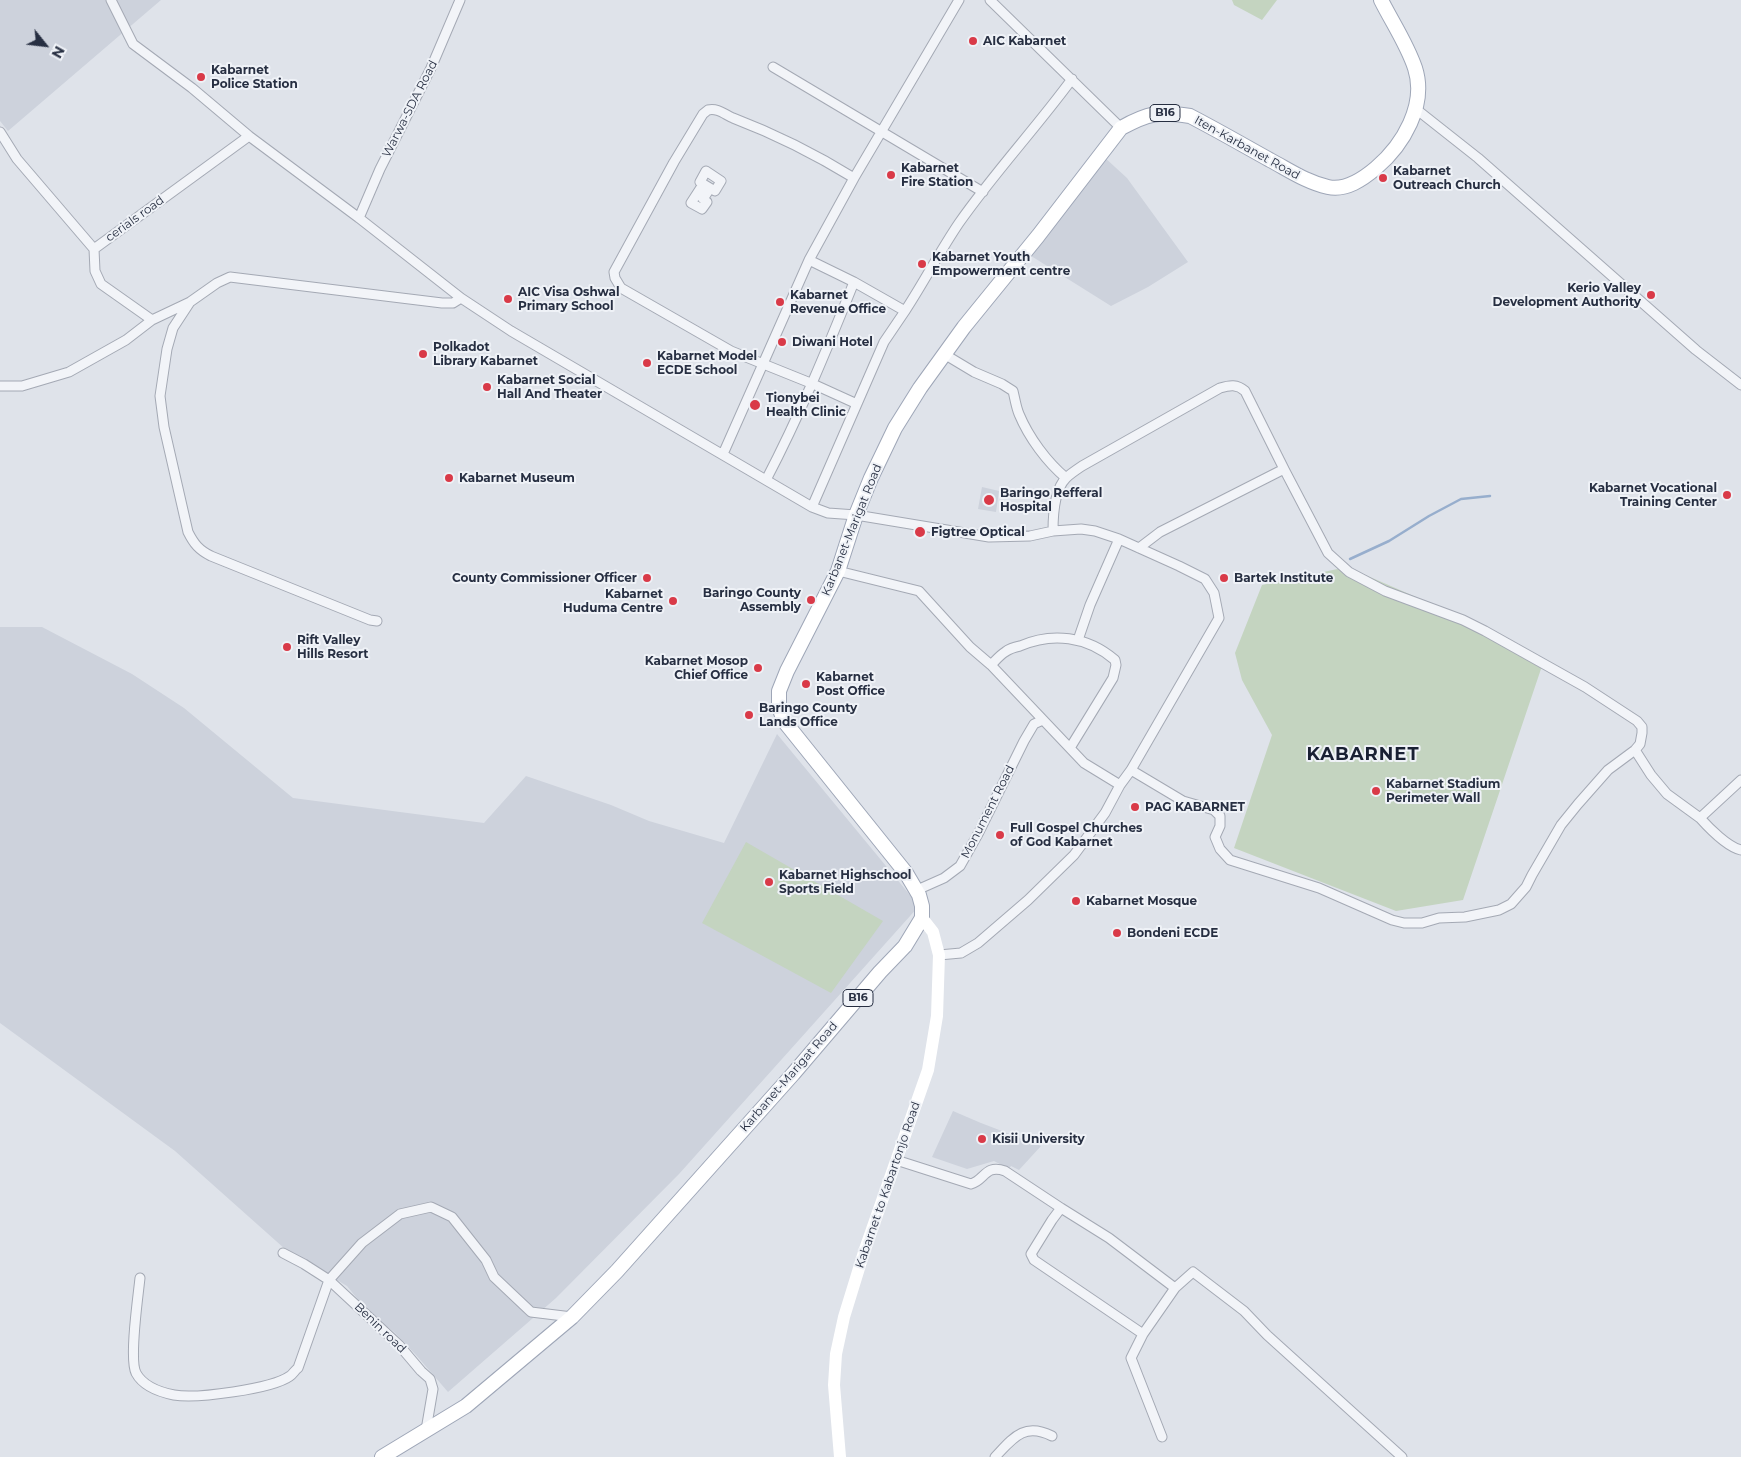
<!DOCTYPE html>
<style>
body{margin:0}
#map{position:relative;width:1741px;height:1457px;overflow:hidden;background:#dfe3ea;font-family:Montserrat,sans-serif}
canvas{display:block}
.north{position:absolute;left:20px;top:20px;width:50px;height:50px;-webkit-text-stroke:4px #eff2f7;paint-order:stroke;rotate:119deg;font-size:14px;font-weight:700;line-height:20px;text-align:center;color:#272f42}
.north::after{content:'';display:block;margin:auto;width:18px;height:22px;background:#272f42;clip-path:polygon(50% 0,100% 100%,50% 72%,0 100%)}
</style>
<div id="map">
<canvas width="1741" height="1457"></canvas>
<div class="north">N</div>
</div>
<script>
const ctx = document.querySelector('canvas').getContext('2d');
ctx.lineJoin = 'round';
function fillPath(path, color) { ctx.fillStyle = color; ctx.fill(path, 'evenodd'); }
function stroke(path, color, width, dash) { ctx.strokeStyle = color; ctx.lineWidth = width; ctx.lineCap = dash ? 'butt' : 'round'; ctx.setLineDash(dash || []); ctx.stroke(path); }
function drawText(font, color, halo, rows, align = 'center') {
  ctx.font = font + ' Montserrat,sans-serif'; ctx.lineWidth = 4; ctx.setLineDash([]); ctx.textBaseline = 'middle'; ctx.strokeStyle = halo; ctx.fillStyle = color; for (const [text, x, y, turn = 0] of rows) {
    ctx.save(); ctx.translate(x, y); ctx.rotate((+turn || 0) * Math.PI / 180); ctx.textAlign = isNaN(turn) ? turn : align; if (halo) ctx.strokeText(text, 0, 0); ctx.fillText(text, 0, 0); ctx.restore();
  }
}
fillPath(new Path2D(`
 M0 0H161L8 131 0 121Z
 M1103 156 1127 178 1188 262 1148 287 1111 306 1028 254Z
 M982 487 999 491 996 512 978 509Z
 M0 627H42L132 674 184 708 293 798 484 823 526 776 611 805 649 821 724 843 777 734 919 906 679 1174 556 1298 448 1392 416 1355 394 1332 368 1312 347 1286 285 1249 175 1151 0 1023Z
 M953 1111 981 1123 1041 1146 1019 1170 1011 1166 1009 1169 994 1161 967 1169 932 1157Z`), '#cdd2dc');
fillPath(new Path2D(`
 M1232 0H1277L1262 20 1234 5Z
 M1347 567 1416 597 1543 663 1463 900 1396 911 1234 848 1272 735 1242 680 1235 653 1262 585Z
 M746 842 883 921 831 993 702 923Z`), '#c4d4c0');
stroke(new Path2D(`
 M1350 559 1389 541 1429 516 1461 499 1490 496`), '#97aecd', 2.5);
const minor = new Path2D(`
 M111 0 133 44 192 88 249 136 359 218 461 298 511 331 812 507 828 513 856 515 989 537 1030 536 1053 531 1081 529 1095 531 1119 539 1179 566 1205 579 1214 593 1219 618 1131 770 1120 785 1105 813 1074 855 1028 900 978 943 961 953 939 955
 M990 0 1121 128
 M773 67 983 192
 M1416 109 1478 158 1696 350 1741 385
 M0 132 17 159 94 249 249 136
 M706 171 721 181 715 191 700 182Z
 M854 178C815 154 775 134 733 118 724 114 718 108 708 110L703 114 674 162 614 272 615 278 621 288 731 351 813 384 857 404
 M702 186 709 190 703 199 707 202 702 209 691 203Z
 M359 218 380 169 431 68 460 0
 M94 249 95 271 101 284 152 320
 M809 260 854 282 905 311 884 342 812 507
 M190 302 173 328 167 349 160 396 164 427 188 532C194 544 199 550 211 556L370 620 377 621
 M905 311C924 282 940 251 959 223 994 173 1036 128 1072 79
 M944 354 974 372 1002 384 1013 391C1015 399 1016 407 1019 414 1029 438 1047 462 1066 478
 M0 386H22L69 372 126 340 152 320 190 302 217 283 230 277 442 303H453L461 298
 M723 454 809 260 854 178 959 0
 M766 480C800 415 827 349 854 282
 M1053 531C1053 515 1054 490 1066 478 1070 474 1076 470 1082 466L1220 388C1230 385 1237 384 1245 391L1284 469
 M838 571 919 591 970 647 991 665 1084 763 1120 785
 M1078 640 1090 605 1119 539
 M991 665C995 661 1000 655 1005 652 1009 649 1015 647 1020 646 1052 632 1087 636 1115 660L1116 665 1113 678 1070 748
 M1635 750 1651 775 1667 794 1700 818
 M1131 770 1183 801 1214 810 1220 816V826L1215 837 1220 849 1230 860 1319 888 1392 920 1404 923H1422L1439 918 1465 917 1499 910 1511 904 1526 887 1532 875 1561 825 1578 804 1608 770 1635 750 1640 744 1642 733V727L1637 721 1585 687 1485 631 1463 620 1385 591 1349 572 1328 553 1284 469 1160 532 1139 548
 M1741 780 1700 818C1709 828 1728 847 1741 850
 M917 890 944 878 960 866 978 834 1024 741 1034 724 1043 720
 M896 1160 971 1184C985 1180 985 1164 1005 1171L1061 1208
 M283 1253 304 1264 329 1280 399 1345 421 1371 430 1379 433 1389 426 1430
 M140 1278C138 1297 129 1359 136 1373 143 1386 159 1392 174 1395 196 1399 272 1389 290 1376 293 1374 295 1370 298 1368L329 1280 362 1243 400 1214 431 1207 452 1217 486 1260 494 1277 531 1312 572 1317
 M1175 1288 1143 1334 1034 1260 1031 1254 1052 1220 1061 1208 1109 1238 1175 1288 1193 1272 1244 1311 1267 1335 1402 1457
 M1143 1334 1131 1358 1162 1437
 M995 1457C1013 1438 1024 1422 1052 1436`);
const primary = new Path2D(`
 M382 1457 466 1406 572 1317 617 1271 793 1074 880 972 905 946 922 918V906L919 895 906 873 784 721 779 707V691L787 671 838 571 856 515 871 478 895 428 920 388 964 327 1038 236 1121 128C1148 113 1159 111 1190 116 1217 130 1243 145 1270 160 1289 170 1306 182 1328 187 1346 191 1363 179 1376 168 1403 145 1427 105 1415 68 1407 44 1392 22 1381 0`);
stroke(minor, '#a4a9b4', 11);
stroke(primary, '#9ea6b7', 16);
stroke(minor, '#f2f4f8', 9);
stroke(new Path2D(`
 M840 1457 834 1385 836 1354 844 1317 864 1252 928 1070 937 1016 939 955 933 932 922 918`), '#fff', 12);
stroke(primary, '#fff', 14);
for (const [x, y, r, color] of [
 [973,41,5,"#d93a48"],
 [201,77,5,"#d93a48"],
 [891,175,5,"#d93a48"],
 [1383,178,5,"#d93a48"],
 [922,264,5,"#d93a48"],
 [1651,295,5,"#d93a48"],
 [508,299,5,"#d93a48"],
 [780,302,5,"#d93a48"],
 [782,342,5,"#d93a48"],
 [423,354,5,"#d93a48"],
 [647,363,5,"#d93a48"],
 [487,387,5,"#d93a48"],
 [755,405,6,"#d93a48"],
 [449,478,5,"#d93a48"],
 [1727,495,5,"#d93a48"],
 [989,500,6,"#d93a48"],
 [920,532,6,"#d93a48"],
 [647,578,5,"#d93a48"],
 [1224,578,5,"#d93a48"],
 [811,600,5,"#d93a48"],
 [673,601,5,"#d93a48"],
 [287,647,5,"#d93a48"],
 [758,668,5,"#d93a48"],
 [806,684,5,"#d93a48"],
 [749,715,5,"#d93a48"],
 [1376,791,5,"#d93a48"],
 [1135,807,5,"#d93a48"],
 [1000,835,5,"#d93a48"],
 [769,882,5,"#d93a48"],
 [1076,901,5,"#d93a48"],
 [1117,933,5,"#d93a48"],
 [982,1139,5,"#d93a48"]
]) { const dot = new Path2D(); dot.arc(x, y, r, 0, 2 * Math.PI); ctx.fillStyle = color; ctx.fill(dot); stroke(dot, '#eff2f7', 2); }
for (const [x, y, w] of [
 [1165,113,30],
 [858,998,30]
]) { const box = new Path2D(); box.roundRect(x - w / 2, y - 8.5, w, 17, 4); ctx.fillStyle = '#eff2f7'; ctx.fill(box); stroke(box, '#272f42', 1); }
drawText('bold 11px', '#272f42', null, [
 ["B16",1165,113],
 ["B16",858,998]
]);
drawText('bold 12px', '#272f42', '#eff2f7', [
 ["AIC Kabarnet",983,41],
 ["Kabarnet",211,70],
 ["Police Station",211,84],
 ["Kabarnet",901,168],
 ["Fire Station",901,182],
 ["Kabarnet",1393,171],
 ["Outreach Church",1393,185],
 ["Kabarnet Youth",932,257],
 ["Empowerment centre",932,271],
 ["Kerio Valley",1641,288,"right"],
 ["Development Authority",1641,302,"right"],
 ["AIC Visa Oshwal",518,292],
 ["Primary School",518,306],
 ["Kabarnet",790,295],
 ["Revenue Office",790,309],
 ["Diwani Hotel",792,342],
 ["Polkadot",433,347],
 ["Library Kabarnet",433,361],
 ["Kabarnet Model",657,356],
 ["ECDE School",657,370],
 ["Kabarnet Social",497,380],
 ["Hall And Theater",497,394],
 ["Tionybei",766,398],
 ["Health Clinic",766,412],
 ["Kabarnet Museum",459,478],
 ["Kabarnet Vocational",1717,488,"right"],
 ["Training Center",1717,502,"right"],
 ["Baringo Refferal",1000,493],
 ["Hospital",1000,507],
 ["Figtree Optical",931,532],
 ["County Commissioner Officer",637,578,"right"],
 ["Bartek Institute",1234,578],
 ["Baringo County",801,593,"right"],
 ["Assembly",801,607,"right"],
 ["Kabarnet",663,594,"right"],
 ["Huduma Centre",663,608,"right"],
 ["Rift Valley",297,640],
 ["Hills Resort",297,654],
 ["Kabarnet Mosop",748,661,"right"],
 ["Chief Office",748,675,"right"],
 ["Kabarnet",816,677],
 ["Post Office",816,691],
 ["Baringo County",759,708],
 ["Lands Office",759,722],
 ["Kabarnet Stadium",1386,784],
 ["Perimeter Wall",1386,798],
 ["PAG KABARNET",1145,807],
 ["Full Gospel Churches",1010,828],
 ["of God Kabarnet",1010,842],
 ["Kabarnet Highschool",779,875],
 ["Sports Field",779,889],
 ["Kabarnet Mosque",1086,901],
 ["Bondeni ECDE",1127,933],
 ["Kisii University",992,1139]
], 'left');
drawText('12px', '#272f42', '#eff2f7', [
 ["Warwa-SDA Road",410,109,-63],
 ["Iten-Karbanet Road",1247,148,29],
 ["cerials road",135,219,-36],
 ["Karbanet-Marigat Road",852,530,-68],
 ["Monument Road",988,812,-63],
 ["Karbanet-Marigat Road",789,1077,-49],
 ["Kabarnet to Kabartonjo Road",888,1185,-71],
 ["Benin road",380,1328,44]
]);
ctx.letterSpacing = '1px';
drawText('bold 18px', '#192033', '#eff2f7', [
 ["KABARNET",1363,755]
]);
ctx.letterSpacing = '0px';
</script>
